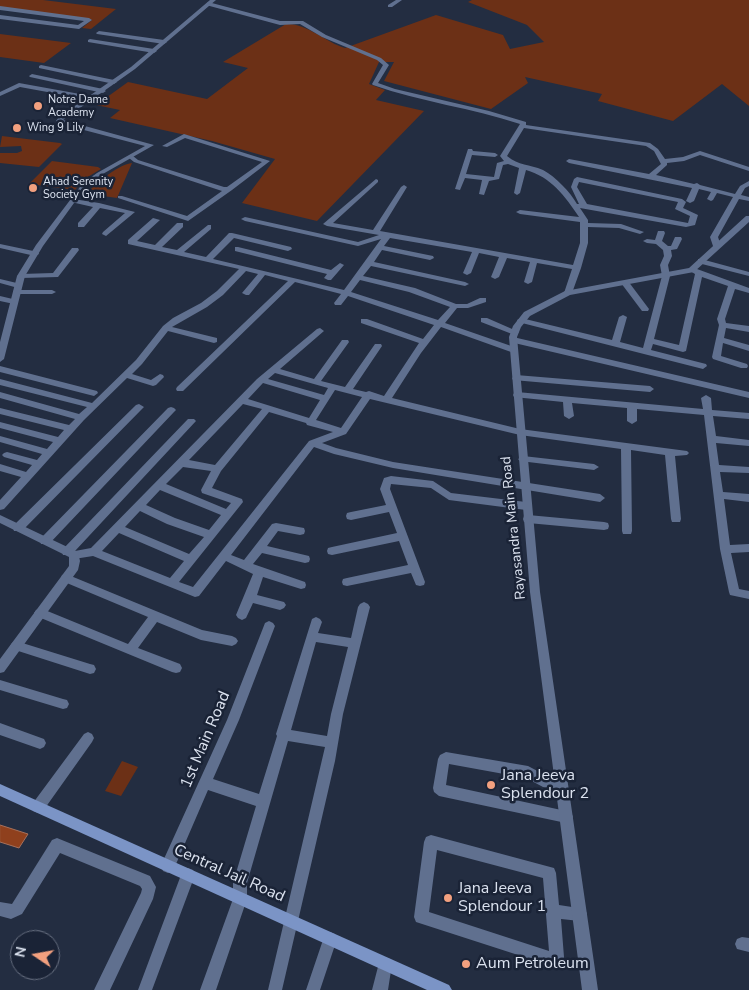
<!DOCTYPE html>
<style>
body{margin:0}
#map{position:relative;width:749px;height:990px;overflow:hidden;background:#232d41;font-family:"Nunito Sans",sans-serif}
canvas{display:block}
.north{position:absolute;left:10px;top:930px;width:50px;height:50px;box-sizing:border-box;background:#1a2336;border:1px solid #676f80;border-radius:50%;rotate:282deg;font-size:14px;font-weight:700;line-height:20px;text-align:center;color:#dbe2ef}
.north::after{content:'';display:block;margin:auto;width:18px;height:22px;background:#f2a07f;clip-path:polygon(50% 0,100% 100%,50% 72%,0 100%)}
</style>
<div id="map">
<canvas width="749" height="990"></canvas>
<div class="north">N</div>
</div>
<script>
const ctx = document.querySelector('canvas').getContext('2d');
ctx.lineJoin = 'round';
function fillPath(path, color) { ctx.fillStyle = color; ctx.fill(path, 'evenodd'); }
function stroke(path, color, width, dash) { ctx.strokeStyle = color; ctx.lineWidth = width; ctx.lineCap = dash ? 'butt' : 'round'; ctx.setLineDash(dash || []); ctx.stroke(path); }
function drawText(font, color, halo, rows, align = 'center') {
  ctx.font = font + ' "Nunito Sans",sans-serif'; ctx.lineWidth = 5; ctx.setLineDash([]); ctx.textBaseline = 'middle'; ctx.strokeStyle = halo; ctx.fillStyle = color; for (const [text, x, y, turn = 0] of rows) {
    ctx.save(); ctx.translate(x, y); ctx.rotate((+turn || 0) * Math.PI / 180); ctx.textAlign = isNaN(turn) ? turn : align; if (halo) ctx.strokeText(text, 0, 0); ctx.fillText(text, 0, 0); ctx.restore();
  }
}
fillPath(new Path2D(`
 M0 0H43L116 9 91 29 82 28 92 20 0 8Z
 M472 0H749V106L722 84 673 121 598 101 602 94 525 77 528 83 491 109 384 81 394 62H379L369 84 385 90 376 100 424 111 317 221 242 203 275 159 212 141 110 118 120 110 96 105 128 82 207 99 248 68 223 62 286 24C307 23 325 42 345 48L436 15 503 35 510 49 544 42 527 25 468 2Z
 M0 34 71 43 44 63 0 57Z
 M2 136 60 143 62 144 39 167 0 163V153H17L22 151 21 146 0 147Z
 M52 161 98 167 101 169 86 178 75 190 29 184Z
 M132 163 117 198 103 196 91 189C102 179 118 165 132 163Z
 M122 761 138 767 121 796 105 791Z`), '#6c3016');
const water = new Path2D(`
 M0 825 28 834 19 848 0 842Z`);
fillPath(water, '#8f401d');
stroke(water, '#a6715c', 1);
fillPath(new Path2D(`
 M396 0H402L392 7H388V5Z
 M208 2 280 21H303L326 35 381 58 389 65 378 83 395 89 489 111 526 122V125L650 143 658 149 665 159 683 157 700 151 749 167V171L700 155 684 161 667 163V165L656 175 694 184 697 183 700 185 735 194 740 186 749 181V186L745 188 741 195 749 197V201L739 199 718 237 721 246 717 248 713 246 710 237 733 197 717 193 713 200 711 201 707 199 711 192 699 189 694 201 690 203 686 201 692 188 569 163 566 161 569 159 649 174 661 164 654 151 646 146 524 128 507 156C519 166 529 164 543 170 556 177 570 192 577 204H579L571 187 574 179 577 177 682 199 686 202 683 208 698 215 695 225 686 227 580 208 588 220V223L621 224 644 232 640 234 619 228 588 227V243L581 268 572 293 568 295 564 293 572 269 537 263 532 282 528 284 524 282 530 262 507 258 499 277 495 279 491 277 499 257 479 253 471 273 467 275 463 273 472 252 390 238 384 246 433 256 434 258 430 260 382 250 374 262 465 282 469 284 465 286 371 266 363 276 415 288 456 304H467L480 298H486V302L468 308H457L445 323 517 348 518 350 517 352H511L441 327 421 353 392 398 520 429 687 451 689 453 687 455 675 456 681 519 680 522H672L671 519 665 455 631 450 632 531 631 534H623L622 531 621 449 520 435 370 399 346 434 322 443 336 448 393 462 600 494 605 498 600 502 393 468 334 454 314 447 231 555 244 560 272 524 276 523 304 528 305 531 304 534 300 535 278 531 267 546 309 556 310 559 309 562 305 563 262 553 253 564 305 582 306 585 305 588 301 589 263 577 257 595 284 602 286 605 284 608 280 610 253 603 246 618 242 620 238 618 236 615 253 574 226 561 199 596 195 597 93 556 74 559 69 555H63L62 552 63 549 188 419H194L196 421 75 551 91 548 257 379 317 329 320 328 324 331 280 369 314 379 342 340H348L349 342 321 381 345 387 375 344H381L382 346 353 389 366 392 369 391 384 396 419 343 361 323V319H367L423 339 434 325 348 296 341 305H335L334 303 341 294 295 282 183 391H177L176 389 177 387 288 281 265 275 249 295H246L242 293 258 274 246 271 223 295 207 307 172 327 217 338V342L214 343 168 331 142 364 132 374 151 380 160 374 163 375 164 377 156 385 153 386 127 378 84 420 4 509 0 510V500L21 477 0 471V464L26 472 32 465 4 457 2 455 4 453 7 452 37 460 42 454 0 442V436L47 449 53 442 0 428V422L58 437 64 430 0 414V408L69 425 75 419 0 398V392L79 414 87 407 0 385V379L92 403 136 360 163 326 173 318 201 303 217 291 239 269 128 244V240L153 218 160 220 137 241 155 245 177 223H183V227L162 247 177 250 208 225H211V229L184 252 206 257 229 233H232L291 247 292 249 288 251 234 238 213 259 344 290 381 239 358 246 245 221 241 219 245 217 358 242 379 235 327 226 323 224 376 179 378 180V182L333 223 373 230 401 187 404 185 407 187 380 231 573 265 580 243V222L520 214 516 212 520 210 579 217C565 196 551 177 526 170L520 193 517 195 514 193 519 168 508 164 503 165 499 179 489 181 484 195 479 194 482 180 465 178 460 190 455 189 468 149H472L473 151 495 153 498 155 495 157 472 155 466 174 494 177 497 163 504 161 500 156 520 124C472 108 421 102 373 85L372 84 383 65 377 60 322 37 300 24 280 25 206 5ZM579 182 678 202 675 209 690 216 688 223 587 204 577 187ZM360 280 409 292 450 307 438 320 351 292ZM275 373 328 388 324 395 268 379ZM263 383 320 400 309 418 248 399ZM335 390 362 397 341 428 316 420ZM243 404 262 409 215 465 189 460ZM269 412 306 423 307 425 333 432 309 441 193 587 179 582 243 502 242 499 212 488 221 471ZM183 467 211 471 201 490 202 493 231 503 226 509 166 484ZM160 490 221 515 209 530 175 518 146 505ZM140 511 167 524 204 537 189 554 125 527ZM119 533 184 561 170 578 102 551Z
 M0 6 89 18 92 20 79 29 0 19V15L78 25 84 21 0 10Z
 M99 31 164 40 167 42 164 44 97 34 96 33Z
 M90 39 154 49 157 51 154 53 88 42V40Z
 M41 65 114 80 117 82 114 84 39 68V66Z
 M32 74 103 89 106 91 103 93 30 77 29 76Z
 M19 83 91 96 94 98 91 100 20 87 0 96V92Z
 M184 134 270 161 232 190 188 221 118 198V196H122L187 216 222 191 134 162 129 158V156H133L138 160 224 187H227L262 162 185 138 167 147 162 146Z
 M73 199 99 203 135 212 106 236 102 234 103 232 125 213 100 208 84 227H78V223L93 207 71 202V200Z
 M658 231H664L665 233 662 241 668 246H671L675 237H681L682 239 677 249 671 250 672 256 668 265 670 276 654 339 679 345 695 274 690 271 691 269H697L749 288V293L735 289 725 319 726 323 749 326V332L726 328 724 338 749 345V351L723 343 721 356 747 364 748 366 747 368H741L713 359 712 357 719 325 717 319 728 286 702 277 686 351 683 352 653 344 651 350 706 364 707 366 703 369 518 322 517 320 521 318 612 340 619 317 623 315 627 317 620 342 643 348 662 276 660 265 664 256 663 250 656 244 647 243 643 241 647 239 655 240Z
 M0 244 38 252 39 254 35 256 0 248Z
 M235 247H238L331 270 340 263 344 265 331 280H328L324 278 327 274 235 251Z
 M72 248H78L79 250 58 277 21 278 17 276 21 274 53 273Z
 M698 259H701L749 272V276L698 263Z
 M0 279 21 284 22 286 18 288 0 283Z
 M622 281H628L649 309 648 311H642L621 283Z
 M14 290H52L56 292 52 294H17L13 292Z
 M0 296 17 300 18 302 14 304 0 301Z
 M481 318H487L519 332 515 335 512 334 481 322Z
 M513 337 749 392V398L510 342V338Z
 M0 366 97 391 98 393 94 396 0 372Z
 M516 375 650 386 654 389 650 392 513 380 512 378Z
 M517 392 703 409 701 398 706 395 711 398 712 410 749 413V419L713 416 716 436 749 440V446L716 443 719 465 749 467V473L720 472 723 492 749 494V502L724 499 730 545 749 544V552L731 553 739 589 749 591V599L730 595 729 592 720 549 704 415 637 409V421L632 424 627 421V408L572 403 574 416 569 419 564 416 563 402 514 397 513 395 514 393Z
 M139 404 144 407 142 409 22 531H14L13 528 14 525 136 405Z
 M171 407 174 408 176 410 174 412 49 544H41L40 541 41 538 168 408Z
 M523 456 594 464 599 467 594 470 520 461 518 459Z
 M391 476 433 481 451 493 526 502 531 506 526 510 449 500 431 488 391 484 390 489 425 582 424 585 420 586 416 585 411 573 347 586 343 585 342 582 343 579 347 578 408 565 399 541 332 555 328 554 327 551 328 548 332 547 397 533 389 512 351 520 347 519 346 516 347 513 351 512 386 505 380 489 384 478Z
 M528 515 604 522 608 523 609 526 608 529 604 530 528 523 524 522 523 519 524 516Z
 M66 574 202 630 232 636 236 638 238 641 236 644 232 646 201 640 157 622 138 648 180 664 182 668 180 672 176 673 172 672 36 616 34 613 36 610 40 608 128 644 148 617 62 581 61 578 62 575Z
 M364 602 368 604 370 607 343 714 335 761 282 990H268L325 747 288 741 247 883V899L216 990H200L233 899V883L256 806 208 790 173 871 168 873 163 871 161 866 163 861 227 720 265 623 269 621 273 623 275 626 239 720 213 779 259 794 277 736 276 734 312 619 316 617 320 619 322 622 318 633 351 638 358 607 360 604ZM316 642 348 647 331 714 327 736 291 730Z
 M16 641 90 664 94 665 96 669 94 673 90 674 12 649 10 646 12 643Z
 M0 680 63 699 67 700 69 704 67 708 63 709 0 690Z
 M0 723 44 739 46 743 44 747 40 749 0 735Z
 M88 732 92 734 94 738 92 742 43 811 38 813 33 811 31 807 33 803 84 734Z
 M446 752 528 766 545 775 566 780 567 784 566 788 561 790 543 787 526 778 449 764 446 785 566 811 571 812 573 817 571 822 566 823 439 796 434 792 433 788 438 759 440 755Z
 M431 835 554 868 556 873 559 905 585 909 587 914 585 919 580 921 561 919 564 957 562 962 549 965 416 922 414 917 424 842 426 837ZM437 850 543 878 549 951 429 912Z
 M57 838 150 876 156 887 153 899 110 990H94L141 893 142 889 140 886 60 853 22 914 11 919 0 916V902L12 904 52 840Z
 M188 868 193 870 195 875 152 990H138L181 875 183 870Z
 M330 932 335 934 337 939 320 990H306L325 934Z
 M742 937 749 938V952L737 949 735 944 737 939Z
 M385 957 390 959 392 964 388 990H372L380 959Z`), '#60708f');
fillPath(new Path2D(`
 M210 0H216L135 69 63 120 154 145 101 175 87 185 43 246 25 276 4 359 0 362V342L17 276 36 245 83 183 97 173 145 146 61 124 56 121 59 117 131 67Z
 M746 216H749V222L694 272 570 295 530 316 521 327 517 337 540 592 598 990H582L530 592 509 337 513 326 524 312 565 291 689 268Z
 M0 515 78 552 80 561 78 570 4 672 0 673V659L69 566V557L0 523Z`), '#60708f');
fillPath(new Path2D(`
 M0 784 449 985 452 990H427L0 796Z`), '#7b94c6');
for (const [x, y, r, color] of [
 [38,106,5,"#f2a07f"],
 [17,128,5,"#f2a07f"],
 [33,188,5,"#f2a07f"],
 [491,785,5,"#f2a07f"],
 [448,898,5,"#f2a07f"],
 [466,964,5,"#f2a07f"]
]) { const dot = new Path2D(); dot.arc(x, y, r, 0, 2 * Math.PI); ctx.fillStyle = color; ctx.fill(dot); stroke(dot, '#1a2336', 2); }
drawText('11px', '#dbe2ef', '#1a2336', [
 ["Notre Dame",48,100],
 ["Academy",48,113],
 ["Wing 9 Lily",27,128],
 ["Ahad Serenity",43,182],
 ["Society Gym",43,195]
], 'left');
drawText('14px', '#dbe2ef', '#1a2336', [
 ["Rayasandra Main Road",514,528,-96]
]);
drawText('16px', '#dbe2ef', '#1a2336', [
 ["1st Main Road",206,740,-67],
 ["Central Jail Road",229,874,24]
]);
drawText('16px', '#dbe2ef', '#1a2336', [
 ["Jana Jeeva",501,776],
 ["Splendour 2",501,794],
 ["Jana Jeeva",458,889],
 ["Splendour 1",458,907],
 ["Aum Petroleum",476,964]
], 'left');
</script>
